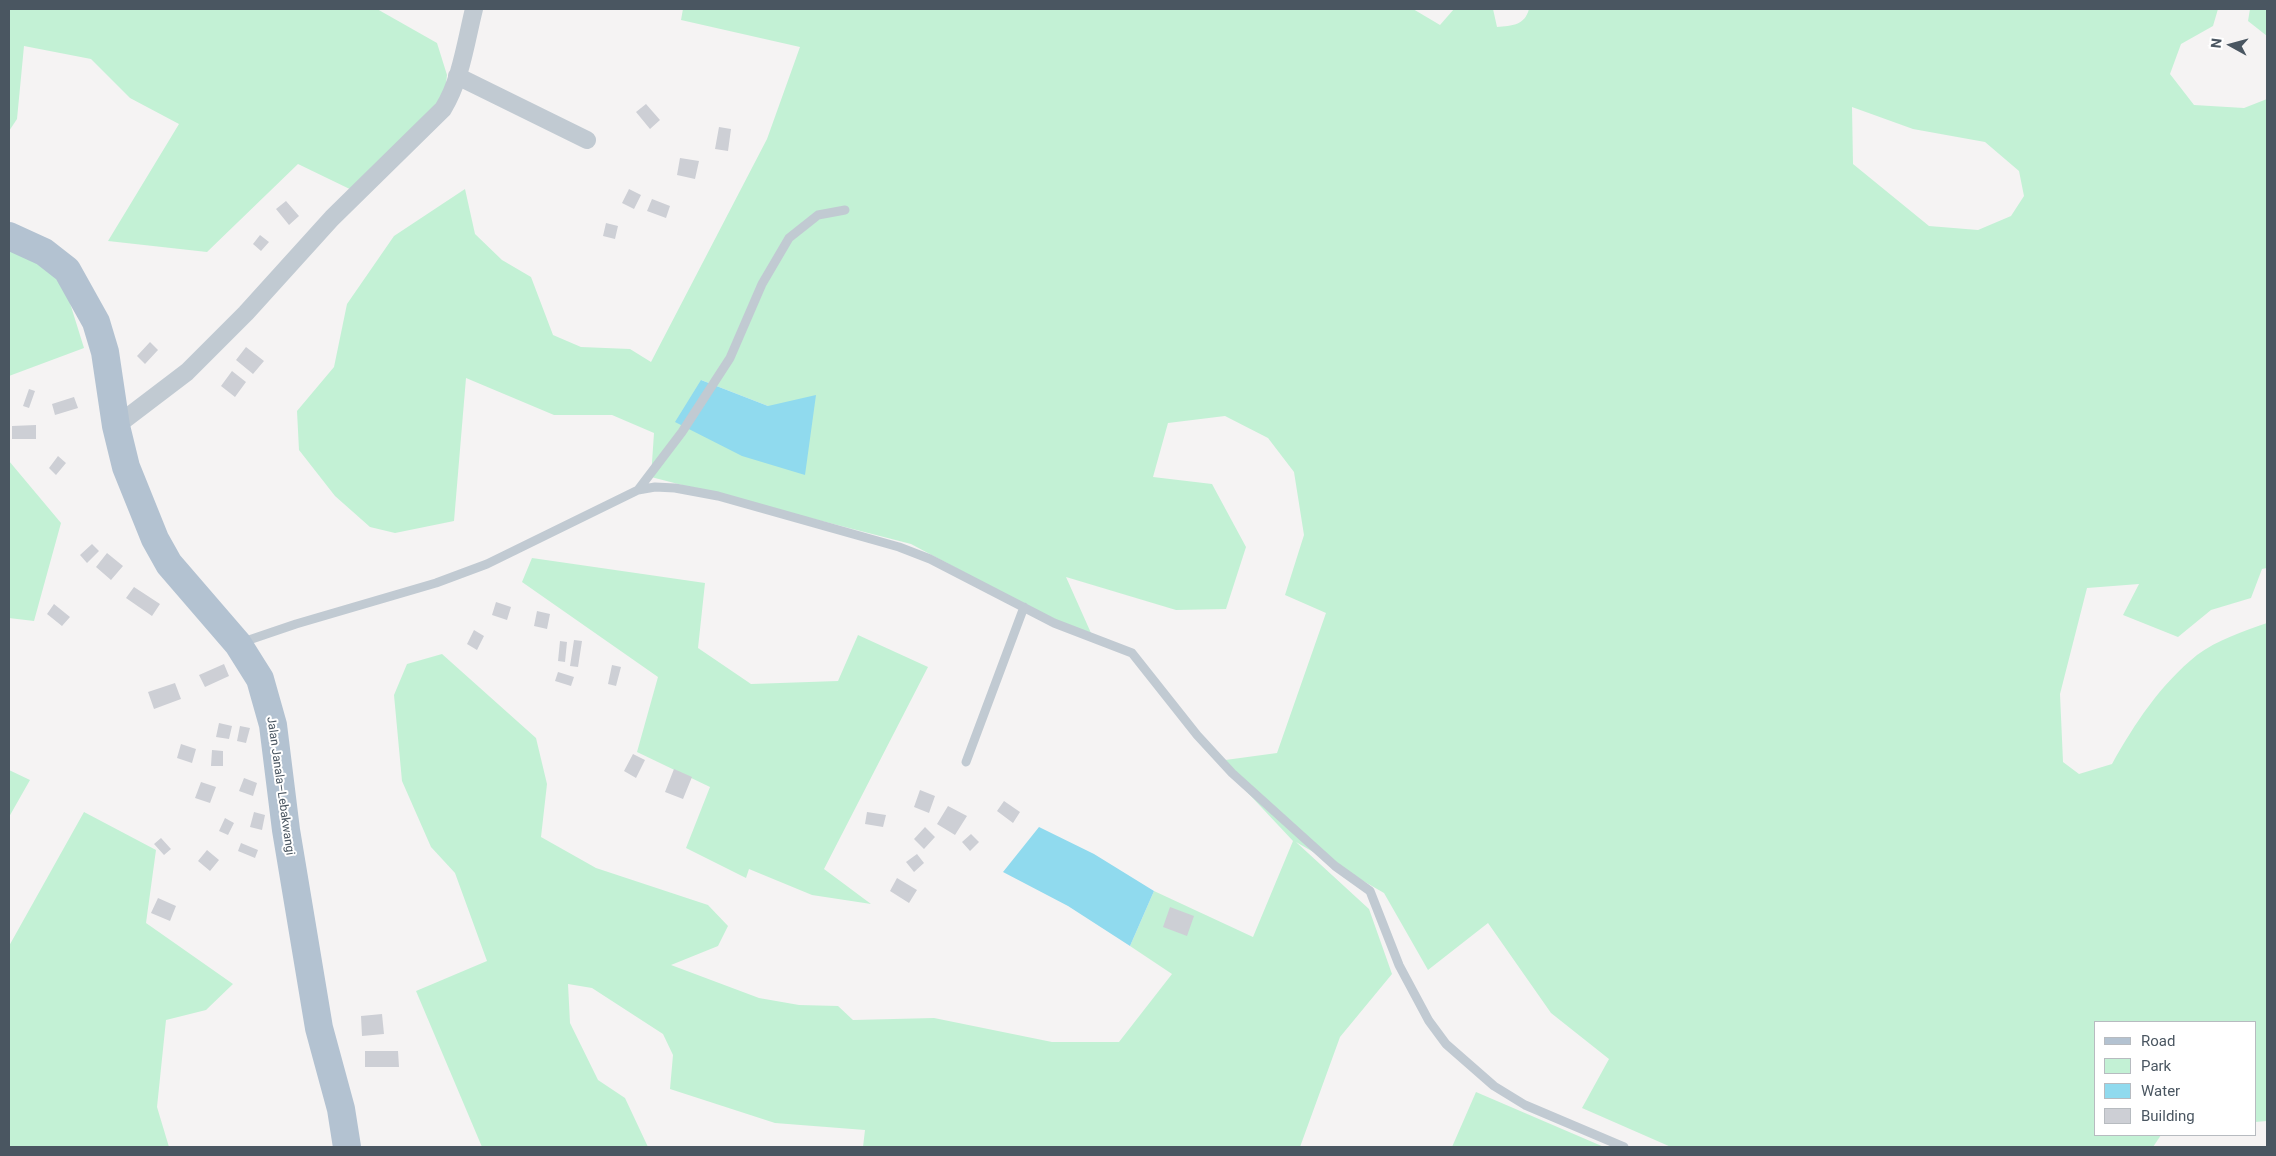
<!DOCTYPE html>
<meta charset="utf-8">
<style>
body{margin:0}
#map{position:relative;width:2276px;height:1156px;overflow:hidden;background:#f5f3f3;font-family:Roboto,sans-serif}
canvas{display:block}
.frame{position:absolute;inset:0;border:10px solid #4a5661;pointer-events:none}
.legend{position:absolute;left:2094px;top:1021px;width:162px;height:115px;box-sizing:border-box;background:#fff;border:1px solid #b7bbc0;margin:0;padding:6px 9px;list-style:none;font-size:15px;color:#4a5661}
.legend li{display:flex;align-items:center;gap:10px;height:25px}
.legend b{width:25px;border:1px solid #b7bbc0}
.north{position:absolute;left:2206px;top:20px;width:50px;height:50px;-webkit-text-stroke:4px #fff;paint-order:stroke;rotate:277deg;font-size:14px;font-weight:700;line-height:20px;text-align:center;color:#4a5661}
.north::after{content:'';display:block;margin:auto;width:18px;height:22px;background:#4a5661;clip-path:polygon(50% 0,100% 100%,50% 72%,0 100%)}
</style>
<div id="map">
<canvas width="2276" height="1156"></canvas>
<div class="frame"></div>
<ul class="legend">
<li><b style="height:6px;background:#b3c2d1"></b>Road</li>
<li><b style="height:14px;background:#c3f1d5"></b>Park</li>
<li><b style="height:14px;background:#90daee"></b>Water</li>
<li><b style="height:14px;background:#cdcfd5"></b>Building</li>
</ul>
<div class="north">N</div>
</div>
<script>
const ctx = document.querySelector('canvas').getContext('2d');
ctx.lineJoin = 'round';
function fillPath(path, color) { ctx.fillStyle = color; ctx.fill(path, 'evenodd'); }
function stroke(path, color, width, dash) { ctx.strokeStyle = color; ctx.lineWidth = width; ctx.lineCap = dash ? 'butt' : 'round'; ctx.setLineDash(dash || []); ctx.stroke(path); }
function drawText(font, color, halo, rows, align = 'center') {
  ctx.font = font + ' Roboto,sans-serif'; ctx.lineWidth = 4; ctx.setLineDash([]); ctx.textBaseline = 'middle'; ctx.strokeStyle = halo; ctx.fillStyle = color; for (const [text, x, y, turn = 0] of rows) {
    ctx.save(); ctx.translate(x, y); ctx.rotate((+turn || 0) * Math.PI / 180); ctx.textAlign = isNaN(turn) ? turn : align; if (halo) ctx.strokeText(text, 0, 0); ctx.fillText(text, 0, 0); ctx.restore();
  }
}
fillPath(new Path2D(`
 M9 9H377L437 43 447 75 444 101 360 194 298 164 207 252 108 241 179 124 130 98 91 59 24 46 17 119 9 131Z
 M683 9H1413L1440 25 1454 9H1493L1497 27C1512 26 1525 25 1529 9H2218L2213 26 2181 44 2170 74 2194 105 2244 108 2267 99V568L2262 569 2251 598 2211 610 2178 637 2123 615 2139 584 2087 588 2060 694 2063 762 2079 774 2112 764C2135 723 2160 685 2197 655 2217 640 2244 631 2267 623V1121L2255 1122V1022H2095V1135H2161L2153 1147H1671L1582 1108 1609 1059 1551 1013 1488 923 1428 970 1384 893 1296 842 1369 909 1392 974 1340 1037 1300 1147H863L865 1130 775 1123 670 1089 673 1055 663 1034 592 988 568 984 570 1023 598 1080 625 1098 648 1147H482L416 991 487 961 455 873 431 847 402 781 394 695 407 664 442 654 536 738 547 784 541 837 596 868 708 905 728 926 718 946 671 965 759 998 799 1005 838 1006 853 1020 934 1018 1052 1042H1119L1172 974 1130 946 1154 891 1253 937 1293 841 1218 761 1277 753 1326 613 1285 595 1304 535 1294 472 1268 438 1225 416 1168 423 1153 477 1212 484 1246 547 1226 609 1176 610 1066 577 1095 642 911 544 651 477 654 433 612 415H554L466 378 454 521 395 533 370 527 335 496 299 450 297 411 334 367 347 304 394 236 465 189 475 234 502 260 531 277 553 335 581 347 630 349 651 362 767 139 800 47 681 20ZM1852 107 1913 129 1985 142 2019 171 2024 196 2011 216 1978 230 1929 226 1853 164ZM701 380 768 406 805 475Z
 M2250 9H2267V36L2248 21Z
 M9 243 60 271 84 348 9 376Z
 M9 461 61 523 34 621 9 618Z
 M532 558 705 583 698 648 751 684 838 681 858 635 928 667 824 869 871 904 812 895 749 869 746 878 686 848 710 787 637 752 658 677 522 582Z
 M9 770 30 780 9 817Z
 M84 812 156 850 146 923 233 984 206 1010 166 1020 157 1107 169 1147H9V946Z
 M1476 1092 1604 1147H1452Z`), '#c3f1d5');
fillPath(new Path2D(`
 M701 380 768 406 816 395 805 475 742 456 675 422Z
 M1039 827 1094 854 1154 891 1130 946 1068 906 1003 872Z`), '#90daee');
fillPath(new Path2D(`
 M646 104 660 120 650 129 636 112Z
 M719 127 731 129 728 151 715 149Z
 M680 158 699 161 695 179 677 175Z
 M629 189 641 195 634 209 622 203Z
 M652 199 670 206 666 218 647 211Z
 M286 201 299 216 289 225 276 209Z
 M606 223 618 226 615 239 603 236Z
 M260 235 269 242 261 251 253 244Z
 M150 342 158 350 145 364 137 356Z
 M246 347 264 361 253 374 236 360Z
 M232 371 246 382 235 397 221 386Z
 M29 389 35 391 29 408 23 406Z
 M74 397 78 408 55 415 52 404Z
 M36 425V439H12V426Z
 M58 456 66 463 56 475 49 468Z
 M92 544 99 551 87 563 80 555Z
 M107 553 123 566 111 580 96 567Z
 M134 587 160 604 152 616 126 598Z
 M496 602 511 607 507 620 492 615Z
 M54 604 70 617 62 626 47 614Z
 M537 611 550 614 547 629 534 626Z
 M474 630 484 636 477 650 467 644Z
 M574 640 582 641 578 667 570 666Z
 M560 641 567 642 565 662 558 661Z
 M224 664 229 676 205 687 199 675Z
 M612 665 621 667 616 686 608 684Z
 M558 672 574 677 571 686 555 681Z
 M175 683 181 699 154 709 148 692Z
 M219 723 232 726 229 739 216 737Z
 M240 726 250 728 246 743 237 741Z
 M181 744 196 749 192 763 177 758Z
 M212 750 223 751V766H211Z
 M633 754 645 760 636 778 624 771Z
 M674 769 692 777 683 799 665 792Z
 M244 778 257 783 253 796 239 791Z
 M201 782 216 787 210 803 195 798Z
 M920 790 935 796 929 813 914 807Z
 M1004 801 1020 812 1013 823 997 811Z
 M948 806 967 816 955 835 937 824Z
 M254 812 265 815 262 830 250 827Z
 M867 812 886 815 883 827 865 824Z
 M225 818 234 823 228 835 219 831Z
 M925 827 935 837 924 849 914 839Z
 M971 834 979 842 970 851 962 842Z
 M161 838 171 849 164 855 154 844Z
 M241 843 258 850 255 858 238 851Z
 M207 850 219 860 210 871 198 861Z
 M917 854 924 863 914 872 906 862Z
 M897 878 917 890 909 903 890 891Z
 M158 898 176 906 170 921 151 913Z
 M1170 907 1194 916 1187 936 1163 927Z
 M382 1014 384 1034 362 1036 361 1016Z
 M365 1051H398L399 1067H365Z`), '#cdcfd5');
stroke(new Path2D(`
 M638 490 682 432 730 358 762 284 789 238 818 215 845 210
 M240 643 296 624 436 583 487 564 638 490 655 487 675 488 718 496 899 547 930 559 1054 623 1132 653 1197 735 1232 773 1335 866 1370 891 1399 965 1429 1021 1446 1044 1494 1086 1525 1105 1624 1147
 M966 762 1024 607`), '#c1cad2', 9);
stroke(new Path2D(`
 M457 76 587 140
 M116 426 187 372 246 313 332 218 443 109C461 80 466 41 474 9`), '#c1cad2', 18);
stroke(new Path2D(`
 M9 236 44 252 67 270 96 322 105 352 116 426 126 467 155 539 169 564 238 644 260 679 273 725 286 830 319 1028 341 1109 347 1147`), '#b3c2d1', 28);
drawText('12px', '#4a5661', '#fff', [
 ["Jalan Janala–Lebakwangi",280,786,82]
]);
</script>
